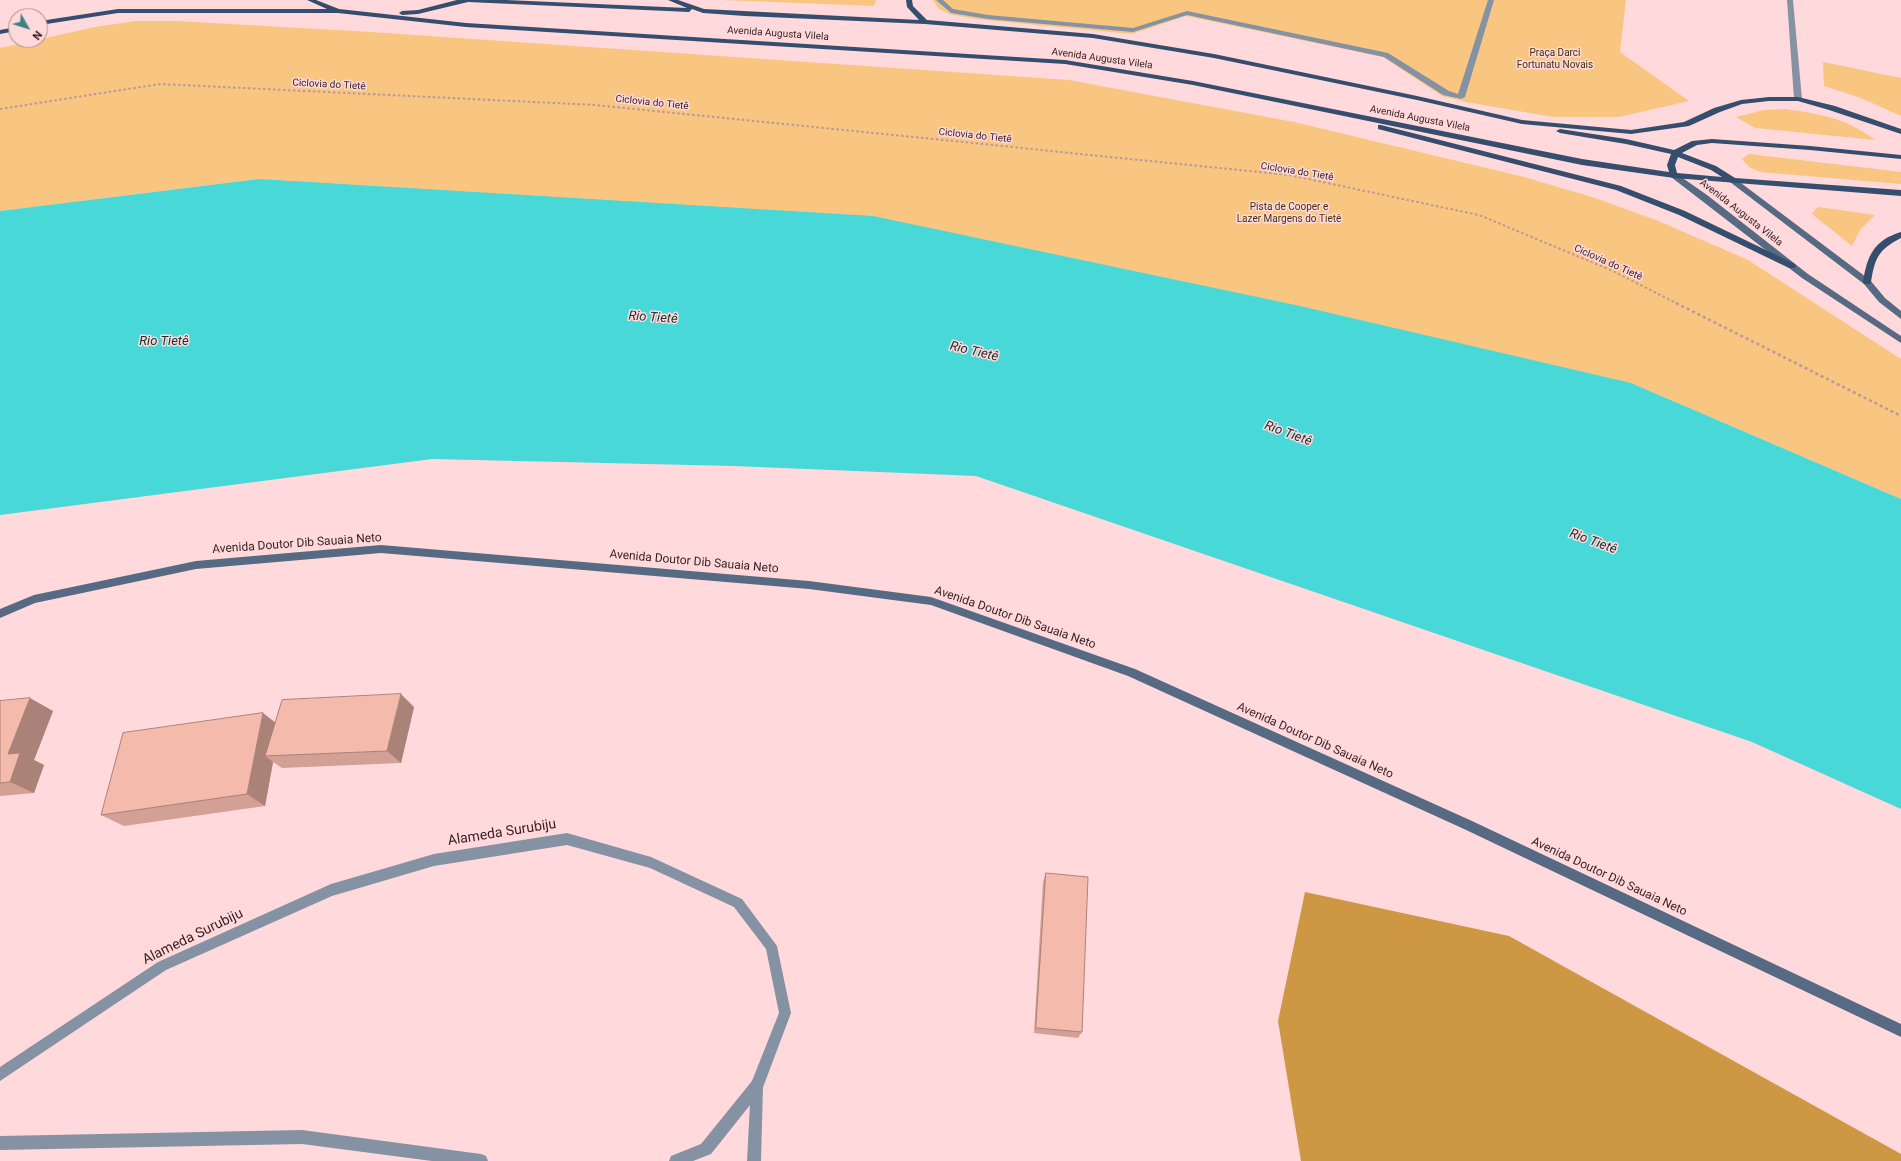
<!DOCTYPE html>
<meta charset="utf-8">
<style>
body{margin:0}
#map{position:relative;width:1901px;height:1161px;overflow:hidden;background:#ffd9db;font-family:Roboto,sans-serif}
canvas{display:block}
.north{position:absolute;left:8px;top:8px;width:40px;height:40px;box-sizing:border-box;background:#ffd9db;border:1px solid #ae8e90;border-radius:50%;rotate:129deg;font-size:11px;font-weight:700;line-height:16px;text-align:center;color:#351e20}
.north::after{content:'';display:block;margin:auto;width:14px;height:18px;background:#3c8484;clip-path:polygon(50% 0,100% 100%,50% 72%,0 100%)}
</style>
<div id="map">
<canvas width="1901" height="1161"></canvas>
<div class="north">N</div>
</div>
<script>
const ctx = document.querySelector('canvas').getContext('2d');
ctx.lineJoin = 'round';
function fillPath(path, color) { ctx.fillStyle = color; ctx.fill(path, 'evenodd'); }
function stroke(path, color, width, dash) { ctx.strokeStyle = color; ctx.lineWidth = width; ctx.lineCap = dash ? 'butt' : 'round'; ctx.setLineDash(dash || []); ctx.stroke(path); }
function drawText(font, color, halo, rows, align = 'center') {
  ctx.font = font + ' Roboto,sans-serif'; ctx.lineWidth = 3; ctx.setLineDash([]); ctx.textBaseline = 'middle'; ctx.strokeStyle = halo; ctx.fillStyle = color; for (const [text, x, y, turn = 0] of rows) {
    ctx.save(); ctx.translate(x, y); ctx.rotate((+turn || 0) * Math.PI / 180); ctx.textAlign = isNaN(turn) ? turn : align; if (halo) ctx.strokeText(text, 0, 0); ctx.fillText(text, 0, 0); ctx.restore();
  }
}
fillPath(new Path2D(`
 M723 0H876L874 6Z
 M933 0H1626L1620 52 1689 101 1619 117H1553L1466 102 1442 96 1383 57 1186 16 1132 34 976 19 949 14 939 9Z
 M136 21H177L371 32 1069 80 1294 122 1524 177 1592 197 1656 220 1748 260 1901 359V499L1631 383 259 179 0 211V48L95 27Z
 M1823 62 1901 78V116L1861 98 1824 86Z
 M1785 109C1820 114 1846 118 1875 140L1755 128 1736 117 1764 110Z
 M1749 154 1901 172V184L1760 172 1749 167 1742 159Z
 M1819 207 1875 215 1860 230 1852 246 1812 214 1815 210Z`), '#f8c680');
fillPath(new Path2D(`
 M1305 892 1509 936 1901 1154V1161H1301L1278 1021Z`), '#ce9743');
fillPath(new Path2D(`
 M259 179 873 216 1300 306 1631 383 1901 499V809L1752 742 976 476 734 466 432 459 0 515V211Z`), '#47d8d7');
stroke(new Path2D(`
 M0 109 160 84 596 105 1289 175 1479 215 1613 271 1678 304`), '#b9989a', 2, [2.5, 2.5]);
stroke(new Path2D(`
 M1676 303 1901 416`), '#b9989a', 2.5, [3, 3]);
fillPath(new Path2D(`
 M1787 0H1793L1802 99 1798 101 1794 99Z
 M757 1079 762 1080 763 1085 761 1161H747L751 1085 752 1080Z`), '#8492a4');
fillPath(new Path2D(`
 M936 0H943L953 9 988 15 1133 28 1187 11 1388 53 1449 91 1458 94 1488 0H1494L1465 97 1461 99 1443 95 1384 57 1187 15 1133 32 988 19 951 13Z`), '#8492a4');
fillPath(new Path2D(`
 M567 833 651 857 742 899 777 946 791 1013 762 1090 711 1154 693 1161H669L671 1156 701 1144 752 1081 779 1013 766 949 734 907 650 868 567 845 434 866 332 896 166 970 0 1081V1067L158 962 331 884 434 854Z
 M302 1130 481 1154 486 1156 488 1161H432L302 1144 0 1150V1136Z`), '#8492a4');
fillPath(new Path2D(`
 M1674 172 1707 195 1808 274 1901 336V343L1802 278 1671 177 1670 175Z
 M1733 177 1870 280 1885 298 1901 311V319L1879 302 1864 284 1730 182V178Z
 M381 545 809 581 931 597 1135 669 1472 821 1901 1024V1037L1464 829 1128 676 931 605 809 589 381 553 196 569 35 603 0 618V609L34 595 196 561Z`), '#566a84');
fillPath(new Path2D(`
 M307 0H316L339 9 466 23 1065 60 1193 81 1582 159 1669 172 1667 165 1671 154 1626 144 1560 133 1556 131 1560 129 1626 139 1674 150 1692 141 1712 139 1810 146 1901 155V159L1810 150 1712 143 1697 145 1682 153 1716 166 1735 178 1901 190V196L1674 178 1582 165 1193 85 1065 64 466 27 338 13H118L40 25V21L118 9H327ZM1678 157 1711 170 1722 177 1677 173 1675 165Z
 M457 0H506L687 8 668 0H678L704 9 919 20 907 7 906 0H912L913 6 927 20 1093 34 1214 54 1417 96 1522 120 1631 130 1684 122 1714 108 1741 100 1769 97H1798L1835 106 1901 129V134L1829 110 1798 101H1769L1742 104 1720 112 1689 126 1631 134 1522 124 1417 100 1214 58 1093 38 925 24 745 16 703 13 692 9 689 12 468 2 418 14 402 15 399 13 402 11 418 10Z
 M16 27V31L0 34V30Z
 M1378 125H1381L1621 186 1685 211 1795 264 1796 266 1795 268H1789L1679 215 1616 190 1378 129Z
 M1901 232V238C1878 250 1875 258 1871 282L1870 284H1864L1863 282C1867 256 1874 240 1901 232Z`), '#364e6d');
fillPath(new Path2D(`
 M0 701 53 711 34 760 44 765 34 793 0 796Z
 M414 707 401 763 282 768 273 762 265 806 124 826 101 815 275 722Z
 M1046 873 1082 1032 1078 1038 1034 1033 1043 882Z`), '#d2a094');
fillPath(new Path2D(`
 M401 694 414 707 401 763 387 751Z
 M30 698 53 711 34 760 44 765 34 793 10 782 8 754Z
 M263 713 280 726 265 756 273 762 265 806 247 794Z`), '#ab8278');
const building = new Path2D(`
 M401 694 387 751 265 756 282 700Z
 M30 698 8 754 20 753 10 782 0 783V701Z
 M263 713 247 794 101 815 123 733Z
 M1046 873 1088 877 1082 1032 1036 1028Z`);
fillPath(building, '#f4baac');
stroke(building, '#ab8278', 1);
drawText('10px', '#351e20', '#ffd9db', [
 ["Avenida Augusta Vilela",778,34,4],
 ["Avenida Augusta Vilela",1102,59,8],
 ["Ciclovia do Tietê",329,85,3],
 ["Ciclovia do Tietê",652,103,6],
 ["Avenida Augusta Vilela",1420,119,11],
 ["Ciclovia do Tietê",975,136,6],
 ["Ciclovia do Tietê",1297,172,9],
 ["Avenida Augusta Vilela",1741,213,38],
 ["Ciclovia do Tietê",1608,263,24]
]);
drawText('10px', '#452f0a', '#ffd9db', [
 ["Praça Darci",1555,53],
 ["Fortunatu Novais",1555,65],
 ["Pista de Cooper e",1289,207],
 ["Lazer Margens do Tietê",1289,219]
]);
drawText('12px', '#351e20', '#ffd9db', [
 ["Avenida Doutor Dib Sauaia Neto",297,544,-4],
 ["Avenida Doutor Dib Sauaia Neto",694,562,5],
 ["Avenida Doutor Dib Sauaia Neto",1015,618,19],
 ["Avenida Doutor Dib Sauaia Neto",1315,741,24],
 ["Avenida Doutor Dib Sauaia Neto",1609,877,25]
]);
drawText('italic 13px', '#182f2f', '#ffd9db', [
 ["Rio Tietê",653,318,4],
 ["Rio Tietê",164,342],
 ["Rio Tietê",974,352,13],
 ["Rio Tietê",1288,434,20],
 ["Rio Tietê",1593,542,20]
]);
drawText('14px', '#351e20', '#ffd9db', [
 ["Alameda Surubiju",502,833,-9],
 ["Alameda Surubiju",193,937,-26]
]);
</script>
